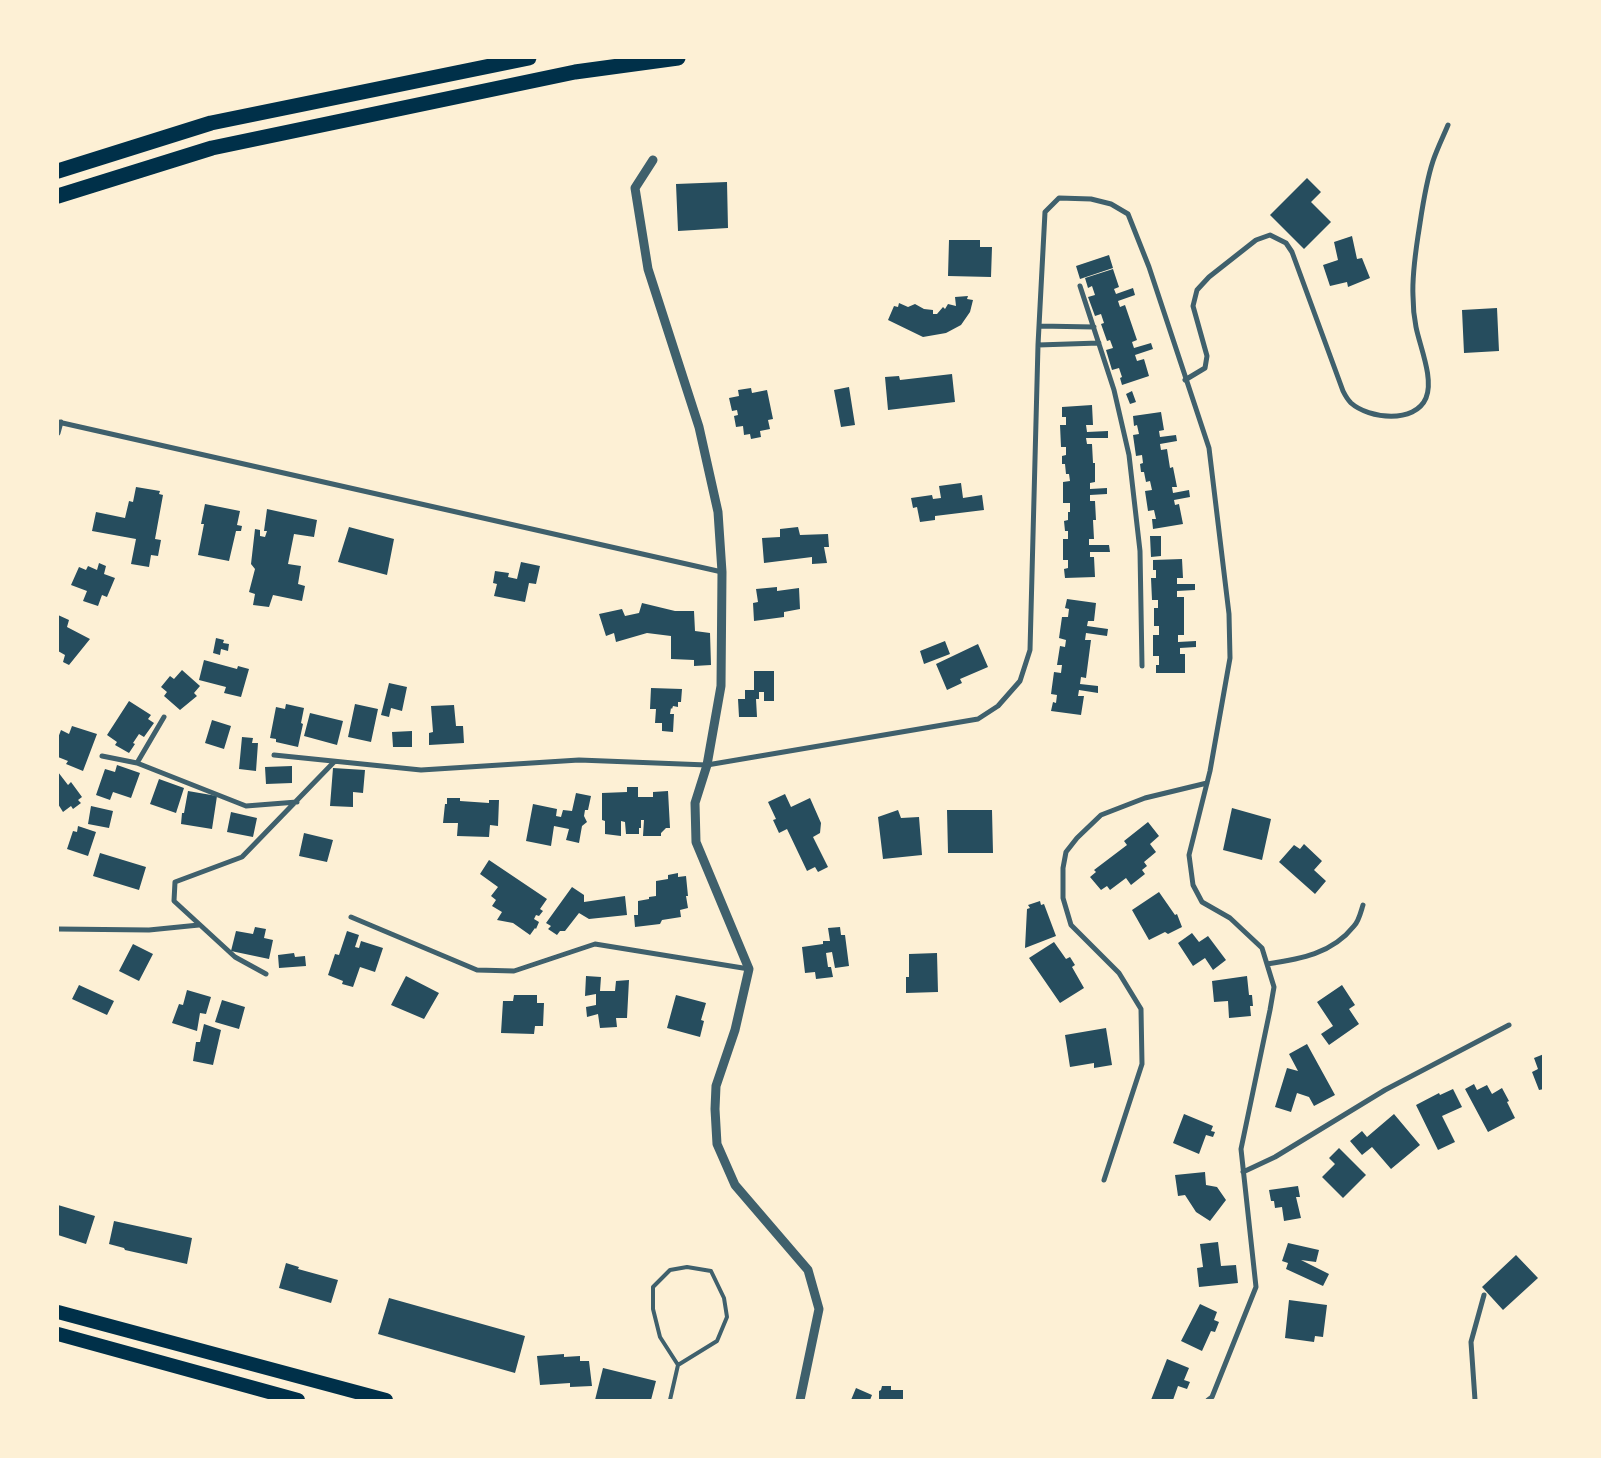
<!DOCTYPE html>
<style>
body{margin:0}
#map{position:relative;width:1601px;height:1458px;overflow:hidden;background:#fdf0d5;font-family:"PT Sans",sans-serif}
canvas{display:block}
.frame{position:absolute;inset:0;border:59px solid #fdf0d5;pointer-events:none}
</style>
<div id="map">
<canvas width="1601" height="1458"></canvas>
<div class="frame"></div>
</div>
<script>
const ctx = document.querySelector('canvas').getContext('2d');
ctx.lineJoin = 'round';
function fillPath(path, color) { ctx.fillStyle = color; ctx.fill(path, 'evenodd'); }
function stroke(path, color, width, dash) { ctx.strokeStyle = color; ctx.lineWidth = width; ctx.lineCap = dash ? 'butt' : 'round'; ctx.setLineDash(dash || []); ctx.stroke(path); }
fillPath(new Path2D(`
 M1307 178 1321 192 1311 202 1331 222 1304 249 1270 215Z
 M727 182 728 228 678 231 676 184Z
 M1352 236 1357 259 1362 258 1370 278 1348 287 1347 282 1330 286 1323 265 1338 260 1334 242Z
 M949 240H980V247H992L991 277 948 276Z
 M1109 255 1113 268 1080 279 1076 266Z
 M1113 269 1119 287 1114 289 1116 294 1133 288 1135 295 1118 301 1120 307 1125 305 1137 340 1132 342 1134 348 1151 343 1153 349 1135 355 1137 361 1144 359 1149 376 1122 385 1120 378 1122 377 1119 368 1112 370 1106 350 1113 348 1110 340 1107 341 1101 324 1104 323 1101 314 1095 316 1088 297 1095 295 1092 286 1088 288 1085 278Z
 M968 296 967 299 973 300 970 312 961 325 946 333 923 337 888 320 894 306 898 307 899 303 908 307 915 304 924 309 933 310V314H937L943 307 945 309 948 304 956 306 955 297Z
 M1497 308 1499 351 1464 353 1462 310Z
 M952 374 955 402 888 410 885 377 899 376 900 380Z
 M849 387 855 425 841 427 834 390Z
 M751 388 752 393 767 390 773 419 768 420 770 429 760 431 761 437 751 439 750 434 744 435 743 426 736 427 734 416 738 415 737 410 732 411 729 398 739 396 738 390Z
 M1132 391 1136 402 1130 404 1126 394Z
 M1092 405 1093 425H1086L1087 432 1108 431V438H1086L1087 444H1092L1093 463H1095V482L1090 483V489L1107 488V494L1090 495V501H1095L1096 520H1093L1094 539H1089V545H1109L1110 552H1090V557H1094L1095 577 1065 578 1064 569 1068 568V560H1063V539H1068V531H1065L1064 521 1068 520V512H1070V503H1063V482L1070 481 1069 474H1066L1065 464H1062V456L1066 455V447H1061L1060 425H1066V417H1062V407Z
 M1161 412 1164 430 1159 431 1160 437 1176 435 1177 441 1160 444 1161 450 1167 449 1170 468 1173 467 1177 487H1172L1173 493 1189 490 1190 497 1174 500 1175 505 1179 504 1183 524 1153 529 1152 519H1156L1154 510 1148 511 1145 491 1152 490 1150 481 1146 482 1144 472H1141L1140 464 1143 463 1142 455 1136 456 1133 435 1139 434 1137 425 1134 426 1133 416Z
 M961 483 963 498 982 495 984 510 935 516V520L920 522 917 507 913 508 911 498 932 495 933 499 941 498 939 486Z
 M136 487 160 491 159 494 163 495 155 539 161 540 158 556 151 555 149 567 131 564 136 539 92 531 96 512 125 518 129 501 133 502Z
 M205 504 240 511 237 525 242 526 241 531H236L229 561 198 555 204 524H201Z
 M267 509 317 520 314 537 294 534 288 564 301 566 298 584 305 586 302 601 273 595 269 607 253 605 255 594 249 592 255 569 251 564 255 529 260 530V536L265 537 267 531H264Z
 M349 527 394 539 387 575 338 562Z
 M798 527 800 535 828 534 829 547H824L827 563 812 564V557L764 563 762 538 780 537V529Z
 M1150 536H1161V556L1151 557Z
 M1182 559 1183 578H1177V584H1195V590L1177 591V597H1184V635H1178V642L1196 641V647L1180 648V654H1185V673H1156V665H1159V656H1153V635H1159V626H1154V608H1158V600H1152L1151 578H1156V570H1153V560Z
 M521 562 540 566 536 584 529 583 525 602 494 596 497 584 493 583 495 571 509 573 508 577 517 579Z
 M99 563 106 566 104 574 115 578 107 597 102 595 98 606 83 601 87 591 71 585 79 567 86 570 88 566 97 570Z
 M777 587V591L799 588 800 609 784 612V617L754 621 753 603 758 602 756 589Z
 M1067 599 1096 603 1094 621H1088L1087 626 1108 629 1107 636 1086 633 1085 640H1091L1086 678 1081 677 1080 684 1098 686V693L1079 690 1078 696H1084L1081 715 1051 711 1053 702 1056 703 1057 695 1051 694 1054 672 1061 673 1062 665H1057L1060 646 1065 647 1066 640 1059 638 1062 617H1068L1069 609 1065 608Z
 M642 603 675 611H694L695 631 710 633 711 665 694 666V660L671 659V636L647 633 616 642 614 633 606 636 599 614 622 609 625 616 639 613Z
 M58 615 69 620 67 627 90 639 69 665 63 662 65 655 58 651Z
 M216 638 224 640 223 643 229 644 228 651 221 649 220 655 213 653Z
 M945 641 950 654 924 664 920 651Z
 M978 644 988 667 960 679 962 683 947 690 936 664Z
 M204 660 237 669 238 666 249 669 241 697 224 693 226 687 199 680Z
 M182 670 200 686 194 693 197 696 180 710 164 696 167 692 161 687 170 676 174 679Z
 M754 671H774V701H764V692H759V699H756L757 717H739L738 699H745V690H754Z
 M389 683 407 687 402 711 391 708 389 717 381 715Z
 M651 688 682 689 681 702H678V707L673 706 672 709 671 708 670 714H674L673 732 662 731V723H655L656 709H650Z
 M129 701 151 715 148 719 154 723 144 737 139 734 133 743 135 744 129 753 115 745 117 742 107 735Z
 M286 704 304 708 301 723 303 724 298 747 276 742V739L270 738 276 707 285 709Z
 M355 704 378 709 371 742 348 737Z
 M454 705 456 726H463L464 743 429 745V733L433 732 431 706Z
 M310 713 343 721 337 745 304 736Z
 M212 720 231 726 224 749 205 743Z
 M72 726 97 734 83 771 66 764 68 761 58 757V738L61 730 69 734Z
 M412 731V747H393L392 732Z
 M242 737 253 738 252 743H258L256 771 239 769Z
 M117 765 140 773 131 798 113 792 110 800 96 795 105 769 115 772Z
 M292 766V783L266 784 265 767Z
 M333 768 365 770 363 793 353 792V807L330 806Z
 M58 772 68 785 71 782 82 797 78 800 81 803 73 809 71 806 63 812 58 804Z
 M159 779 184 788 176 813 150 804Z
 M627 787H638V797H653V792L668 791 670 828H666L661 833V836H643L644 820H641V828H639V834H626L625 822 621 821V836L605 834V821L602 820V793L627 792Z
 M188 791 217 796 212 829 181 824 182 813H184Z
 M576 793 591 796 588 810H585L584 816 587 822 582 826 579 843 566 840 569 829 554 826 551 846 526 841 533 804 557 809 556 816 561 817 563 810 572 811Z
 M785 794 791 807 810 798 821 823 820 833 813 837 828 867 818 872 815 867 807 871 787 829 779 833 773 820 776 819 768 802Z
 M447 798H460V801L489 803V800H499L498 826 490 825 489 837 457 836 458 823H443L445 804H447Z
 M91 806 113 811 109 828 88 824Z
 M1232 808 1271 819 1262 860 1223 850Z
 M898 810 901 818 919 817 922 855 883 859 878 817Z
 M947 810H992L993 853H948Z
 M231 812 257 818 253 837 227 832Z
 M1148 822 1159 836 1150 844 1156 852 1144 862 1147 866 1142 870 1145 874 1131 885 1126 878 1110 890 1107 886 1101 890 1090 877 1096 872 1094 870 1127 845 1124 841Z
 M78 826 96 832 88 856 67 849 73 831 77 832Z
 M304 833 333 840 327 862 299 856Z
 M1304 844 1322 861 1314 870 1326 881 1315 894 1279 862 1294 845 1300 849Z
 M100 853 146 867 139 890 93 876Z
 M489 860 547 899 540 909 543 911 539 916 536 915 534 919 539 922 536 929 535 928 530 935 513 923 497 920 502 912 492 906 496 900 491 896 498 887 480 874Z
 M678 873V877L686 876 688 896H686L688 908 680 910 681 917 662 920 660 924 635 927 634 915H638V901L649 899V897L656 896V881L668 879V875Z
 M572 887 584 895V902L625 896 627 915 589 919 579 913 565 931H560L557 935 548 929 551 926 546 923Z
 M1159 892 1175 915 1177 914 1182 927 1168 934 1165 932 1149 940 1132 910Z
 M1040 901 1041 905 1044 904 1056 936 1025 948 1027 909 1030 908 1028 905Z
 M255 927 266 929 264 938 273 940 269 959 231 951 236 931 253 934Z
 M840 927 841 935H845L849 966 835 968 832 952 826 953 828 967H831L833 977 816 979 815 972 805 973 802 947 823 944V941H830L828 928Z
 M347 931 359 935 355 947 359 948 361 941 383 948 375 972 360 967 353 987 342 984 343 981 328 975 335 954 339 955Z
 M1192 933 1199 942 1208 936 1226 960 1213 970 1205 958 1193 966 1178 943Z
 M1054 942 1066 959 1070 957 1075 965 1072 967 1084 988 1060 1003 1029 958Z
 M133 944 153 954 139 981 119 971Z
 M294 953 295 957 305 956 306 966 279 968 278 955Z
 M937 953 938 992 906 993V977H909V954Z
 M406 976 439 993 424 1019 391 1005Z
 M586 976 601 977 600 991H615L616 981 629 980 627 1018H616L617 1027 600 1028 598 1014 587 1017 586 1007 596 1005V994L585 996Z
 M1247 976 1249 995H1252L1253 1006H1250L1251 1016 1229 1018 1228 1001 1214 1002 1212 981Z
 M79 985 114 1001 107 1015 72 999Z
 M1342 985 1355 1005 1349 1009 1359 1024 1329 1045 1321 1034 1333 1026 1317 1002Z
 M187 990 211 997 206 1014 200 1013 197 1031 172 1023 179 1004 183 1005Z
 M514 995H537V1003H544L543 1026H535L534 1034 501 1033 503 1001H513Z
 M676 995 706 1003 701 1020 704 1021 700 1037 667 1028Z
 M222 1000 245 1007 239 1029 215 1022Z
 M204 1024 221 1030 213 1065 193 1061 196 1042H200Z
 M1106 1028 1112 1065 1094 1068V1063L1070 1067 1065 1035Z
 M1307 1044 1335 1095 1314 1106 1309 1097 1297 1093 1291 1112 1275 1107 1287 1068 1298 1071 1289 1054Z
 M1544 1054V1089L1539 1090 1532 1072 1538 1069 1534 1058Z
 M1474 1084 1477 1090 1487 1085 1492 1094 1502 1088 1509 1101 1507 1102 1515 1118 1488 1132 1465 1089Z
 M1453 1089 1462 1107 1442 1116 1455 1142 1438 1150 1416 1105 1439 1093 1440 1095Z
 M1184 1114 1213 1126 1211 1131 1215 1132 1213 1137 1206 1135 1199 1154 1173 1143Z
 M1394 1114 1420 1145 1391 1169 1372 1147 1362 1155 1350 1141 1362 1131 1367 1137Z
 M1339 1148 1366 1175 1343 1198 1322 1177 1335 1164 1329 1158Z
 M1205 1172 1206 1185 1217 1187 1226 1200 1210 1221 1196 1212 1185 1195 1178 1196 1175 1175Z
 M1298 1186 1300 1197H1296L1301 1218 1284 1221 1282 1207 1275 1208 1274 1201H1271L1269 1190Z
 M58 1205 95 1216 86 1244 58 1235Z
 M114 1221 192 1238 187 1264 125 1250 124 1248 109 1244Z
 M1218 1242 1221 1266 1236 1265 1238 1283 1199 1287 1197 1268 1203 1267 1200 1244Z
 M1288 1243 1319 1250 1316 1262 1301 1260 1329 1274 1323 1286 1286 1269 1288 1263 1282 1261Z
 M1516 1255 1538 1278 1503 1310 1482 1287Z
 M286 1263 299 1267 298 1269 338 1280 331 1303 279 1288Z
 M389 1298 525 1336 515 1373 378 1334Z
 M1289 1300 1327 1305 1323 1337 1315 1336 1314 1342 1285 1338Z
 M1200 1304 1217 1312 1214 1320 1219 1322 1215 1332 1211 1331 1202 1351 1181 1341Z
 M564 1354V1357L580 1356V1361H589L592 1386 570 1387V1383L540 1385 537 1356Z
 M1167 1359 1189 1368 1184 1380 1190 1382 1187 1389 1178 1386 1173 1400H1151Z
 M603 1368 656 1381 651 1400H595Z
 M882 1386H891V1390H903V1400H879V1391L881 1390Z
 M856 1388 872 1395 870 1400H851Z`), '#264d5e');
stroke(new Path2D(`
 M670 1400 678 1365 660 1337 653 1309V1287L670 1270 687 1267 711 1271 724 1298 727 1317 717 1341 678 1365`), '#3f606c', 4);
stroke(new Path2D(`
 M1080 286 1114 390 1129 455 1140 551 1142 666
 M1039 326 1094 327
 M1038 345 1099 343
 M1185 380 1205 368 1207 356 1193 306 1197 290 1209 277 1256 240 1270 235 1286 243 1292 252 1343 391C1345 395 1348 400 1351 403 1369 419 1415 424 1426 398 1434 379 1420 347 1416 327 1414 317 1413 306 1413 296 1412 276 1415 256 1418 236 1422 211 1425 185 1433 161 1437 149 1443 137 1448 125
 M58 422 722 572
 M58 433 61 422
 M274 755 421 770 579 760 707 765 978 719 998 706 1020 681 1030 650 1038 345 1045 212 1059 198 1091 199 1111 204 1128 214 1149 267 1209 448 1229 614 1230 658 1210 771 1189 855 1193 885 1202 902 1230 918 1262 948 1274 987 1270 1010 1241 1149 1256 1287 1212 1397 1208 1400
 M102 756 137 763 246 806 297 802
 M137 763 164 717
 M351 917 477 970 514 971 595 944 749 969
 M58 929 149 930 199 925
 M1267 964C1300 959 1332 954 1354 926 1359 921 1361 911 1363 905
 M266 974 235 957 174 901 175 882 242 857 334 762
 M1243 1172 1275 1157 1385 1090 1509 1025
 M1104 1180 1142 1064 1141 1009 1119 973 1071 925 1063 898V868L1066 852 1077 838 1101 815 1145 798 1207 783
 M1475 1400 1471 1342 1484 1295`), '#3f606c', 5);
stroke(new Path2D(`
 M653 160 635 188 648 269 699 427 718 512 722 572 721 686 707 765 695 803 696 842 749 969 735 1030 716 1086 715 1109 717 1144 735 1185 808 1270 819 1309 800 1400`), '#3f606c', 9);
stroke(new Path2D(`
 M58 1312 386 1400
 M58 1334 298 1400`), '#003049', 14);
stroke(new Path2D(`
 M58 171 211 123 529 58
 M58 196 212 148 575 72 678 58`), '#003049', 15);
</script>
